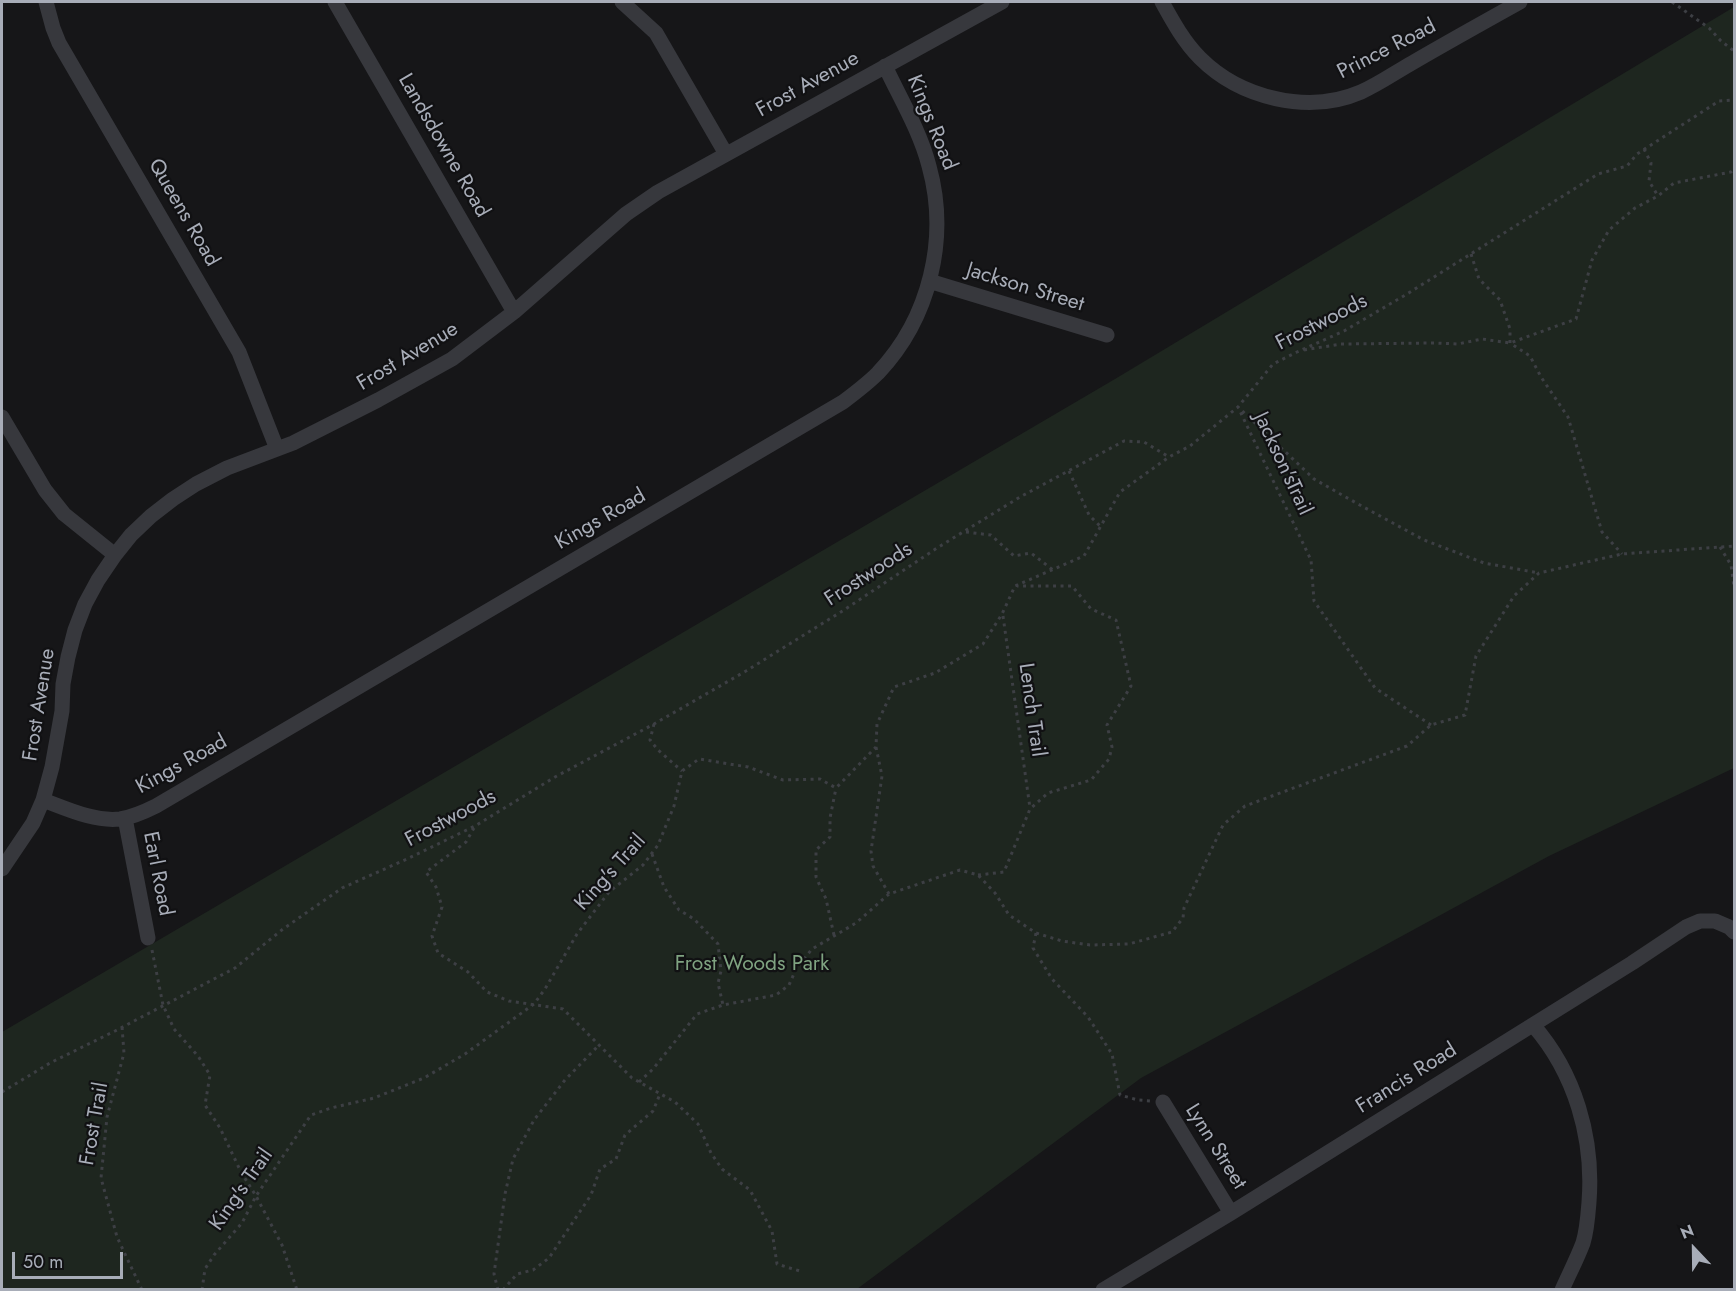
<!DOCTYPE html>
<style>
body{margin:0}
#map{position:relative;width:1736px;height:1291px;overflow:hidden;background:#161618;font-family:Jost,sans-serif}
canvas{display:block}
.frame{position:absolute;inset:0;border:3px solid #a8adb8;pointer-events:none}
.north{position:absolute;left:1664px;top:1219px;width:60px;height:60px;-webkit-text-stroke:4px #111113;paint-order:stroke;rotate:338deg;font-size:16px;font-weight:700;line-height:24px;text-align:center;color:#a8adb8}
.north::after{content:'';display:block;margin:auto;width:21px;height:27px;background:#a8adb8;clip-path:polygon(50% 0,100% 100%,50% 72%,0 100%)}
.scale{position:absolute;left:12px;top:1252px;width:111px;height:27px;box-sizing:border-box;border:3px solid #a8adb8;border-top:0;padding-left:8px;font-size:18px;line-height:21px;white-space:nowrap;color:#a8adb8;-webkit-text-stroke:4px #111113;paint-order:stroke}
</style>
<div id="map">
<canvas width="1736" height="1291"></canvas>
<div class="frame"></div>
<div class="north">N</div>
<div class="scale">50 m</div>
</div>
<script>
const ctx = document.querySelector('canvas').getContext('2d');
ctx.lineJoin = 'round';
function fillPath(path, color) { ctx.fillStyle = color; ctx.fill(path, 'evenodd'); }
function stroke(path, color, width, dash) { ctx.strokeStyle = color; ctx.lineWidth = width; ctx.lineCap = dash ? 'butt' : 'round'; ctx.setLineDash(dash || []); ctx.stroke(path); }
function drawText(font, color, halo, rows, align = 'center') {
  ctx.font = font + ' Jost,sans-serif'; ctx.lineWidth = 4.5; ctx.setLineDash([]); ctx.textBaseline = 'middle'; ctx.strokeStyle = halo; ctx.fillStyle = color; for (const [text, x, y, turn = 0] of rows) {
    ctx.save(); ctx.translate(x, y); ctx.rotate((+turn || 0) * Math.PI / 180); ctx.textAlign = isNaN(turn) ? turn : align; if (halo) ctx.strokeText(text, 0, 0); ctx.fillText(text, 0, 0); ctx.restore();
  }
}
fillPath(new Path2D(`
 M1734 7V768L1549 856 1141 1078 857 1289H2V1032L1115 379Z`), '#1e261f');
stroke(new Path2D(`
 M1672 2 1709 28 1721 41 1734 51
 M1644 149 1651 163 1649 181 1658 196
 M1471 254 1479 279 1500 300 1510 329V343L1530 356 1541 377 1568 417 1602 532 1622 554
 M1304 350 1341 344 1435 343 1458 344 1482 339 1510 343 1576 319 1592 260 1609 230 1635 208 1658 196 1674 183 1731 172 1734 169
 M1069 471 1089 515 1100 526
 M966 532 991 535 1014 556 1031 553 1053 570
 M1720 547 1731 565 1734 587
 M1003 616 1030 808
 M654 724 650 740 658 750 682 771
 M1431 725 1375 688 1314 601 1311 560 1238 407 1314 479 1358 504 1424 540 1484 563 1539 573
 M876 747 882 776 871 851 873 866 889 894
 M474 828 466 842 426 872 436 887 442 907 432 936 438 953 468 972 487 992 509 1001 563 1009 632 1078 675 1102 698 1124 711 1153 722 1169 750 1190 772 1231 777 1264 803 1272
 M652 854 664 887 679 910 694 919 718 944 721 971 718 983 723 1005
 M978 875 1004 872 1030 809 1048 793 1091 780 1109 759 1112 747 1107 725 1131 686 1116 620 1091 609 1072 586H1017
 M1036 933 1033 948 1052 979 1088 1017 1112 1054 1120 1095 1138 1100 1151 1101
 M834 935 826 899 816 877V850L830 837V818L836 788
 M152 950 163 1005 174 1029 198 1056 210 1075 205 1105 220 1128 241 1172 256 1196 282 1245 297 1290
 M122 1027 124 1053 107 1117 101 1178 117 1237 142 1290
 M639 1082 653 1069 697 1014 723 1005 776 995 789 985 796 969 812 949 856 923 889 894 960 870 978 875 995 893 1009 915 1036 933 1062 941 1090 945 1129 944 1172 932 1183 918 1184 908 1223 825 1245 806 1407 746 1431 725 1465 715 1476 656 1514 596 1539 573 1622 554 1734 546
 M2 1092 50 1063 115 1031 235 968 283 929 342 888 407 859 475 826 555 777 654 724 746 671 844 610 937 548 1020 497 1124 441 1144 442 1169 457
 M202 1290 205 1269 214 1255 242 1223 256 1196 311 1115 331 1108 374 1098 424 1078 465 1054 534 1004 545 989 577 934 609 892 643 865 658 845 674 806 682 771 699 759 748 767 783 780 820 779 836 788 876 747 877 724 894 687 935 673 983 644 1002 614 1015 586 1084 556 1120 492 1169 457 1190 446 1238 407 1273 364 1297 352 1344 331 1407 294 1598 174 1627 166 1637 154 1719 101 1734 100
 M498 1290 494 1274 505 1194 513 1159 534 1120 565 1080 599 1045
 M503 1290 517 1274 533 1270 549 1258 591 1195 600 1169 616 1159 625 1135 653 1111 660 1094`), '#3d3f44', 3, [3, 4.5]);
stroke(new Path2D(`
 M46 2 53 28 59 43 239 352 277 449
 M335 2 514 312
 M622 2 656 33 726 154
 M1162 2C1173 22 1184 42 1200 58 1240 98 1308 115 1361 92 1379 84 1396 72 1412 63 1448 42 1484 22 1520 2
 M929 281 1107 335
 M2 417 45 490 64 514 115 555
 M43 800C67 809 95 822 120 819 133 817 144 812 156 806L843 402C855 393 867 384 878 373 930 318 949 238 929 166 920 131 900 98 885 66
 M125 818 148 938
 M2 869 33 823 43 800 52 767 62 711 63 684 68 657 75 630 85 604 98 580 115 555 131 535 151 516 173 499 196 484 227 468 293 443 378 400 452 359 514 312 626 214 658 192 1002 2
 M1533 1025C1575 1073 1594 1138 1589 1202 1588 1215 1587 1230 1583 1243 1577 1259 1569 1274 1562 1290
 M1163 1102 1231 1213
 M1103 1290 1231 1213 1632 963 1686 927 1700 921H1715L1729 927 1734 932`), '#37383d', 15);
drawText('21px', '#a8adb8', '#111113', [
 ["Prince Road",1387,50,-27],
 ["Frost Avenue",808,85,-29],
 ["Kings Road",931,123,68],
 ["Landsdowne Road",443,146,60],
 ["Queens Road",183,213,60],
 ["Jackson Street",1025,288,17],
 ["Frostwoods",1322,323,-27],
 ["Frost Avenue",408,357,-31],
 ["Jackson'sTrail",1282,464,65],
 ["Kings Road",601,520,-30],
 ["Frostwoods",869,575,-33],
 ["Frost Avenue",40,705,-81],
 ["Lench Trail",1031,710,82],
 ["Kings Road",182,765,-29],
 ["Frostwoods",451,819,-28],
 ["King's Trail",611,873,-48],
 ["Earl Road",157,874,79],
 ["Francis Road",1407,1079,-32],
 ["Frost Trail",95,1124,-80],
 ["Lynn Street",1215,1147,58],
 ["King's Trail",242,1190,-55]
]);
drawText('21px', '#7fa381', '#111113', [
 ["Frost Woods Park",752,965]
]);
</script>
